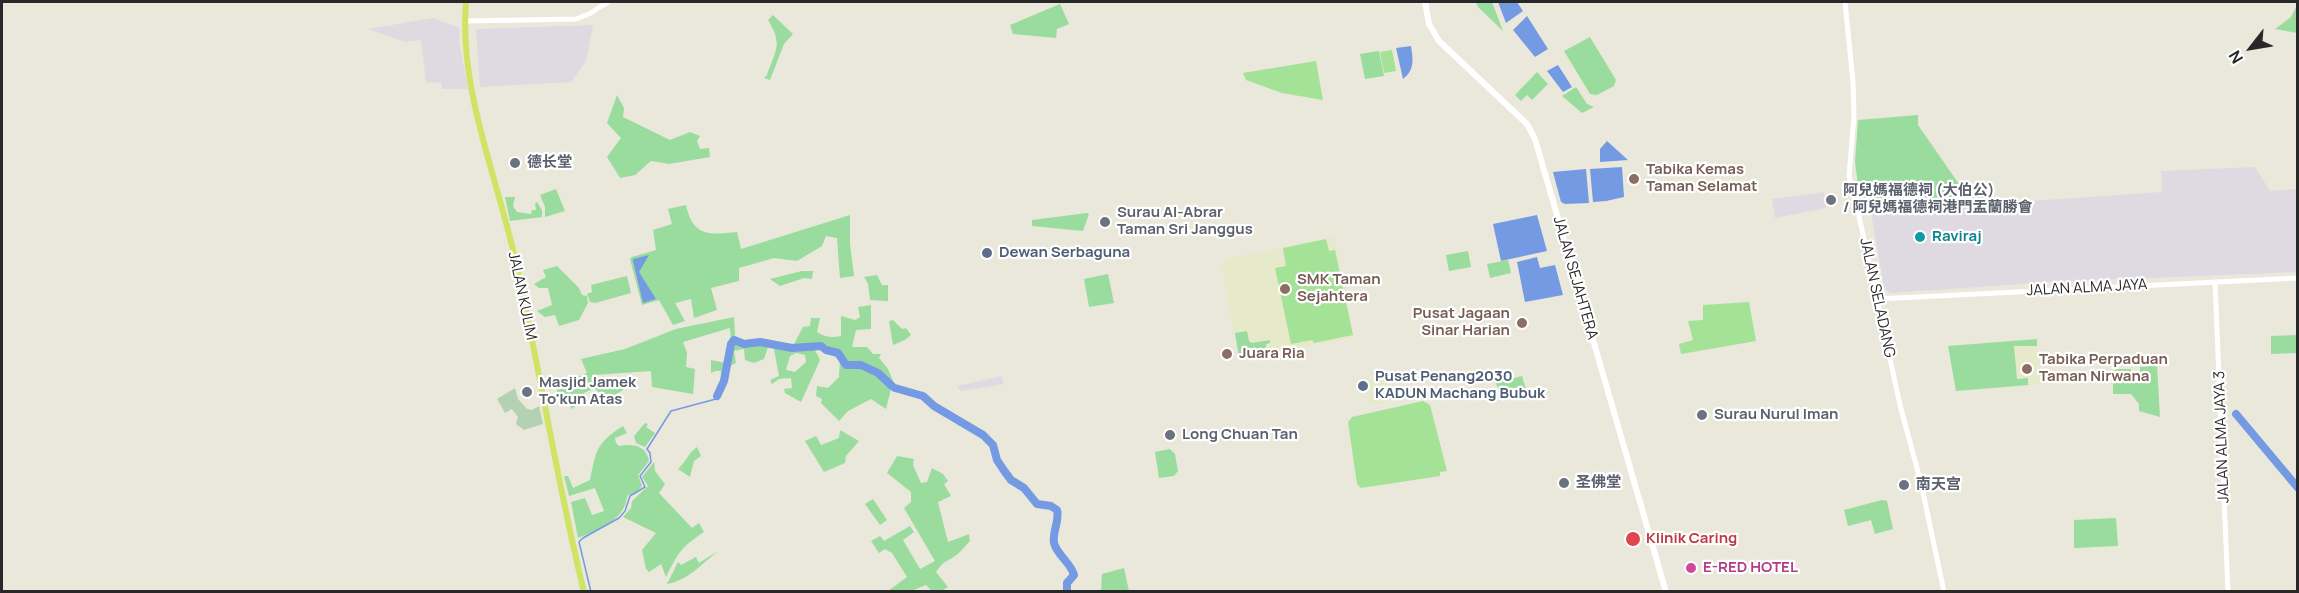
<!DOCTYPE html>
<meta charset="utf-8">
<style>
body{margin:0}
#map{position:relative;width:2299px;height:593px;overflow:hidden;background:#e9e8da;font-family:Manrope,sans-serif}
canvas{display:block}
.frame{position:absolute;inset:0;border:3px solid #282828;pointer-events:none}
.north{position:absolute;left:2221px;top:18px;width:60px;height:60px;-webkit-text-stroke:4px #fff;paint-order:stroke;rotate:239deg;font-size:16px;font-weight:700;line-height:24px;text-align:center;color:#282828}
.north::after{content:'';display:block;margin:auto;width:21px;height:27px;background:#282828;clip-path:polygon(50% 0,100% 100%,50% 72%,0 100%)}
</style>
<div id="map">
<canvas width="2299" height="593"></canvas>
<div class="frame"></div>
<div class="north">N</div>
</div>
<script>
const ctx = document.querySelector('canvas').getContext('2d');
ctx.lineJoin = 'round';
function fillPath(path, color) { ctx.fillStyle = color; ctx.fill(path, 'evenodd'); }
function stroke(path, color, width, dash) { ctx.strokeStyle = color; ctx.lineWidth = width; ctx.lineCap = dash ? 'butt' : 'round'; ctx.setLineDash(dash || []); ctx.stroke(path); }
function drawText(font, color, halo, rows, align = 'center') {
  ctx.font = font + ' Manrope,"Noto Sans SC",sans-serif'; ctx.lineWidth = 4.5; ctx.setLineDash([]); ctx.textBaseline = 'middle'; ctx.strokeStyle = halo; ctx.fillStyle = color; for (const [text, x, y, turn = 0] of rows) {
    ctx.save(); ctx.translate(x, y); ctx.rotate((+turn || 0) * Math.PI / 180); ctx.textAlign = isNaN(turn) ? turn : align; if (halo) ctx.strokeText(text, 0, 0); ctx.fillText(text, 0, 0); ctx.restore();
  }
}
fillPath(new Path2D(`
 M433 18 460 28 459 41 468 89H442V83L426 82 421 40 405 42 368 29Z
 M593 25 586 61 571 82 480 87 476 29Z
 M2255 167 2270 191 2297 189V272L2051 282 1890 293 1884 288 1871 212 2162 192 2161 171Z
 M1824 192 1826 208 1775 218 1772 199Z
 M1002 376 1004 384 961 391 957 386Z`), '#dfdae2');
fillPath(new Path2D(`
 M1334 237 1354 336 1353 338 1238 357 1222 265 1225 259Z
 M2014 346H2037L2040 379 2036 385H2028V378L2017 379Z
 M1390 377 1394 401 1371 405 1366 381Z`), '#e7eaca');
fillPath(new Path2D(`
 M1476 2H1492L1503 31 1478 7Z
 M1060 4 1069 24 1057 29 1056 38 1013 34 1010 25Z
 M2297 5V33L2275 29 2291 17Z
 M773 15 793 34 784 44 770 80 764 78 767 75C776 49 783 45 768 20Z
 M1590 37 1616 80 1614 86 1597 95 1590 94 1564 51Z
 M1379 51 1384 76 1365 79 1360 54Z
 M1537 72 1548 84 1532 100 1527 95 1521 101 1515 95Z
 M1576 87 1587 104 1594 107 1582 113 1562 96Z
 M617 95 624 108 623 117 670 140 690 132 700 136 697 141 700 149 709 148 710 157 669 164 651 161 635 175 620 178 607 157 621 138 607 123Z
 M1918 115V125L1959 184 2003 203 1871 212 1858 185 1855 162 1858 120Z
 M556 189 565 211 545 217V207L540 195Z
 M505 197H515L513 206 517 212 531 214 532 210H536L535 204 537 202 542 210V217L510 221Z
 M686 205C693 237 709 235 737 232L741 249 850 215V244L854 276 840 278 837 238 826 236 822 246 797 261 774 258 739 268V281L711 288 717 310 694 318 691 299 675 303 685 321 673 325 659 300 642 305 630 259 632 257 656 250 653 230 672 224 668 209Z
 M1087 213 1089 214 1083 231 1032 226V220Z
 M1468 251 1471 267 1449 271 1446 255Z
 M1508 260 1511 273 1490 278 1487 264Z
 M557 266 579 288 582 295 587 296 588 303 579 320 559 326 555 315 545 317 537 311 552 305 548 288H539L534 284 546 277 543 270Z
 M802 271H813L812 279 804 278 780 286 770 279Z
 M1108 274 1114 303 1089 307 1084 279Z
 M877 275 882 285H888V301L870 300 868 284 864 277Z
 M627 276 631 293 595 303 590 302 587 294 592 292 591 285Z
 M871 305V329L856 330 852 347H867L873 354H881L879 358 888 369 893 381 886 409 871 399 848 411 839 421 821 403 822 399 816 396 817 386 828 388 839 377 840 359 818 347 814 348 820 360 801 402 785 393 784 389 792 388 791 378 779 379 772 384 770 380 779 376 774 349 768 347 764 359 754 363 745 360 744 349 734 351 736 363 728 367C729 377 730 383 720 388L721 371H716L711 373V360L726 363 731 341 730 328 683 342 687 353 686 367 695 369 693 394 652 387 651 371 594 375 591 379 594 382H599L600 387 619 385 626 388 607 400 594 388 584 393 587 404 577 405 572 409 563 397H558L556 386 587 373 581 359 625 349 676 329 734 317 735 336 744 341 766 339 793 346 803 327 810 326 811 318H820L817 332C824 337 832 338 841 336V316L855 320 860 317 858 307ZM796 353 805 355 806 362 795 372 786 370 790 356Z
 M893 320 902 329 906 328 911 335 905 340 893 345 889 321Z
 M1247 331 1249 341 1252 343 1270 340V343L1266 344V348H1271L1272 351 1239 357 1235 333Z
 M2297 335V353L2271 354V336Z
 M2037 339V346H2014L2017 379 2028 378V385L1956 391 1948 346Z
 M2157 365 2160 417 2139 411V404L2131 394H2113V372L2116 369H2131V379H2140V367Z
 M1522 376 1527 392 1501 399 1496 383Z
 M645 423 648 424 646 427 655 433 645 447 636 443 634 436Z
 M623 426 627 433 615 438 616 443 619 446C633 443 647 446 649 461L638 475 642 486 635 494 628 495C626 500 626 505 623 509 615 524 593 532 578 538L571 502 585 498 592 515 604 511 595 488 569 496 564 476H568L573 488 590 480C596 451 596 443 623 426Z
 M840 430 859 441 846 456 845 463 824 472 805 441 816 436 821 445 839 438Z
 M697 447 701 456 694 461 690 477 678 469C686 462 688 453 697 447Z
 M1170 449 1175 454 1178 471 1174 476 1159 478 1155 452Z
 M897 456 914 459 913 465 921 483 927 482 932 468 943 474 948 481 944 484 951 496 938 502 948 542 969 534 970 541C965 546 960 553 955 556 945 563 944 560 936 572L948 587 941 591H932L926 585 911 591H888L907 577 892 553 885 549 879 553 871 541 880 536 884 541 910 526 914 532 903 540 920 569 935 561 904 508 911 502V492L887 473Z
 M654 462 655 471 665 484 659 493 692 528 699 523 704 532C680 548 679 552 666 577L661 564 649 572 646 569 642 550 656 533 623 517 631 508 632 501 648 486 642 477Z
 M873 499 887 520 880 525 865 504Z
 M1882 500 1887 501 1893 529 1875 534 1871 520 1848 526 1844 510Z
 M2116 518 2118 546 2074 548V520Z
 M718 551C703 563 687 581 667 584L678 562 681 565 696 557 699 563Z
 M1124 568 1129 591H1101L1102 574Z`), '#9adc9e');
fillPath(new Path2D(`
 M515 388 518 399 527 409 532 410 539 406 543 424 524 430 516 424 518 417 512 409 505 413 497 399Z`), '#b5d1b3');
fillPath(new Path2D(`
 M1392 50 1396 71 1384 73 1380 52Z
 M1316 61 1323 100 1282 93 1246 80 1243 73Z
 M1326 239 1329 251 1335 250 1353 335 1314 343 1312 340 1291 344 1275 268 1286 266 1283 248Z
 M1749 302 1756 341 1681 354 1679 344 1693 340 1688 321 1703 320V305Z
 M1423 401 1430 405 1447 471 1440 472V476L1361 488 1357 484 1348 422 1352 417Z`), '#a4e297');
fillPath(new Path2D(`
 M1498 2H1517L1523 11 1506 23Z
 M1527 16 1548 49 1535 57 1513 30Z
 M1411 46C1413 59 1415 70 1403 79L1396 48Z
 M1558 65 1572 87 1563 92 1547 71Z
 M1607 141 1628 160 1600 162V149Z
 M1622 167 1624 197 1606 201 1593 202 1590 169Z
 M1586 169 1589 203 1565 204 1561 202 1553 172Z
 M1537 215 1547 251 1501 261 1493 224Z
 M649 255 639 272 656 299 643 303 633 261V259Z
 M1537 257 1540 268 1555 265 1563 295 1525 302 1517 262Z`), '#749ae4');
stroke(new Path2D(`
 M591 592 579 542 583 538 619 518 625 511 630 496 645 487 640 476 651 462 650 453 647 449 671 411 716 399`), '#749ae4', 1.5);
stroke(new Path2D(`
 M895 388 923 396 934 406 983 435 993 445 997 460 1005 472 1011 480 1024 488 1037 504 1051 506 1057 510C1060 521 1052 531 1054 543 1057 555 1071 563 1074 575L1067 583V592
 M717 396 724 381 731 344 734 340 744 344 760 342 792 348 821 346 826 350 838 353 846 365H861L878 373 892 386
 M2236 414 2298 488`), '#749ae4', 8);
stroke(new Path2D(`
 M1845 2 1853 82 1854 115 1849 177 1855 198 1900 405 1921 483 1944 592
 M465 21 576 19 589 14 608 2
 M2215 282 2228 592
 M1877 299 2298 278`), '#fff', 5);
stroke(new Path2D(`
 M1425 2 1429 24 1439 41 1527 124 1535 139 1666 592`), '#fff', 6);
stroke(new Path2D(`
 M466 2C459 86 494 169 513 250 539 363 556 478 584 592`), '#cfe464', 6);
for (const [x, y, r, color] of [
 [515,163,6,"#6b7280"],
 [1634,179,6,"#8d6e63"],
 [1831,200,6,"#6b7280"],
 [1105,222,6,"#6b7280"],
 [1920,237,6,"#0f9aa8"],
 [987,253,6,"#5c6f8a"],
 [1285,289,6,"#8d6e63"],
 [1522,323,6,"#8d6e63"],
 [1227,354,6,"#8d6e63"],
 [2027,369,6,"#8d6e63"],
 [1363,386,6,"#5c6f8a"],
 [527,392,6,"#6b7280"],
 [1702,415,6,"#6b7280"],
 [1170,435,6,"#6b7280"],
 [1564,483,6,"#6b7280"],
 [1904,485,6,"#6b7280"],
 [1633,539,8,"#e0444e"],
 [1691,568,6,"#d1479c"]
]) { const dot = new Path2D(); dot.arc(x, y, r, 0, 2 * Math.PI); ctx.fillStyle = color; ctx.fill(dot); stroke(dot, '#fff', 2); }
drawText('bold 15px', '#5b616d', '#fff', [
 ["德长堂",527,163],
 ["阿兒媽福德祠 (大伯公)",1843,191],
 ["/ 阿兒媽福德祠港門盂蘭勝會",1843,208],
 ["Surau Al-Abrar",1117,213],
 ["Taman Sri Janggus",1117,230],
 ["Masjid Jamek",539,383],
 ["To'kun Atas",539,400],
 ["Surau Nurul Iman",1714,415],
 ["Long Chuan Tan",1182,435],
 ["圣佛堂",1576,483],
 ["南天宫",1916,485]
], 'left');
drawText('bold 15px', '#785e54', '#fff', [
 ["Tabika Kemas",1646,170],
 ["Taman Selamat",1646,187],
 ["SMK Taman",1297,280],
 ["Sejahtera",1297,297],
 ["Pusat Jagaan",1510,314,"right"],
 ["Sinar Harian",1510,331,"right"],
 ["Juara Ria",1239,354],
 ["Tabika Perpaduan",2039,360],
 ["Taman Nirwana",2039,377]
], 'left');
drawText('bold 15px', '#0d838f', '#fff', [
 ["Raviraj",1932,237]
], 'left');
drawText('bold 15px', '#4e5e75', '#fff', [
 ["Dewan Serbaguna",999,253],
 ["Pusat Penang2030",1375,377],
 ["KADUN Machang Bubuk",1375,394]
], 'left');
drawText('15px', '#282828', '#fff', [
 ["JALAN SEJAHTERA",1575,278,74],
 ["JALAN ALMA JAYA",2087,288,-3],
 ["JALAN KULIM",522,296,78],
 ["JALAN SELADANG",1877,298,78],
 ["JALAN ALMA JAYA 3",2222,437,-92]
]);
drawText('bold 15px', '#be3a42', '#fff', [
 ["Klinik Caring",1646,539]
], 'left');
drawText('bold 15px', '#b23c85', '#fff', [
 ["E-RED HOTEL",1703,568]
], 'left');
</script>
